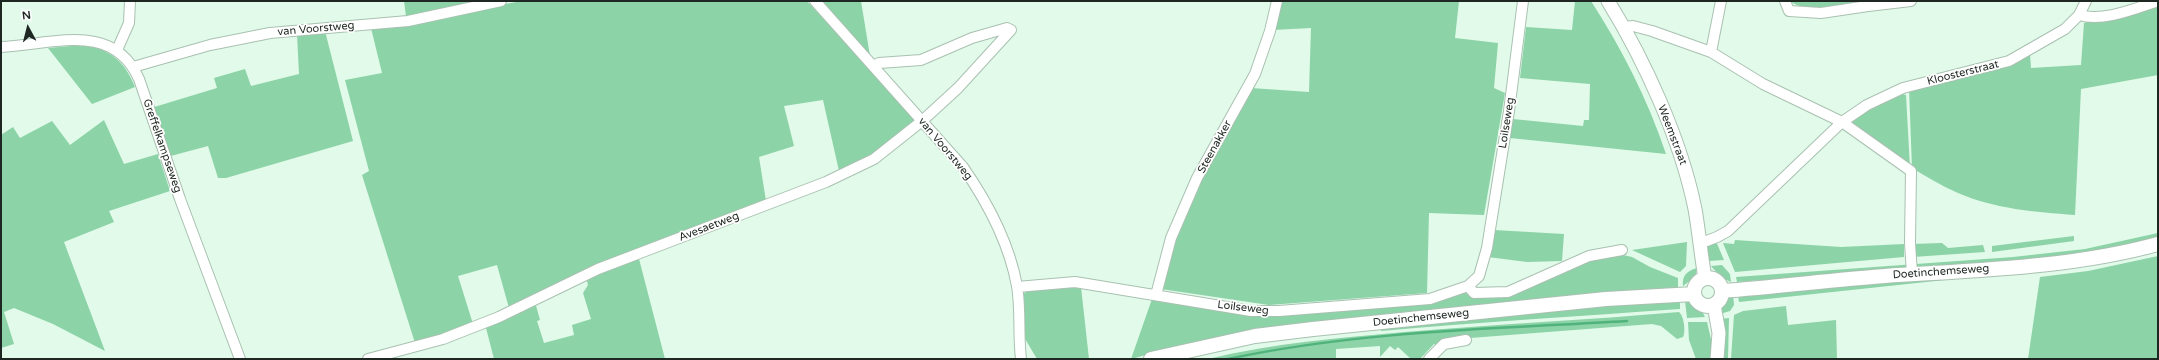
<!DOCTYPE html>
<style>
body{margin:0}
#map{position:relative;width:2159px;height:360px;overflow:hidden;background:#e1fae9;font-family:"Varela Round",sans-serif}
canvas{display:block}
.frame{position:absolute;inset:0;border:2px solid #1e2721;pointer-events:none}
.north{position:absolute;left:8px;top:8px;width:40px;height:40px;-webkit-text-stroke:3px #fff;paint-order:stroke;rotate:353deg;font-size:11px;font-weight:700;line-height:16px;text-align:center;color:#1e2721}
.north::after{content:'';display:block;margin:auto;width:14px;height:18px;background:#1e2721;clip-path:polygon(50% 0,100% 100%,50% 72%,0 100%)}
</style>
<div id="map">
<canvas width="2159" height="360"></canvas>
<div class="frame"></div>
<div class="north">N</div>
</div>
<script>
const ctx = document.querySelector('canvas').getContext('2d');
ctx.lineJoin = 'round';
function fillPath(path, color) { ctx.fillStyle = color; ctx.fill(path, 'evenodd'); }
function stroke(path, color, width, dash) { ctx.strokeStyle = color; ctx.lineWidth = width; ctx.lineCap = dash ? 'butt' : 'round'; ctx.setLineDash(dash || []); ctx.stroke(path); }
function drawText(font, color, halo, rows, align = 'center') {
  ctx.font = font + ' "Varela Round",sans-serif'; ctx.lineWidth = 3.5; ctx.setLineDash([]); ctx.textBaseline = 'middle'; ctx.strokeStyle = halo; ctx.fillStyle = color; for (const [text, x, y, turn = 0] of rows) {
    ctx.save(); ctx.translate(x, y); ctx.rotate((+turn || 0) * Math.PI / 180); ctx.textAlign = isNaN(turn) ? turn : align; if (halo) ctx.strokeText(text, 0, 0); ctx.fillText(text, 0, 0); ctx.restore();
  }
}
fillPath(new Path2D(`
 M404 1H486L406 16Z
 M522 1H807L916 120 880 150 839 171 823 100 784 106 794 146 759 157 766 201 509 308 497 265 458 276 473 324 415 343 362 175 369 171 345 80 382 73 371 28Z
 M820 1H861L870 56Z
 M1279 1H1459L1455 38 1498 43 1494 88 1505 93 1484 215 1429 213 1427 293 1269 305 1161 289 1181 222 1206 171 1251 88 1309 92 1311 28 1273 30Z
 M1575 1H1591C1622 49 1648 100 1666 154L1510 138 1513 119 1583 126 1584 120H1589L1590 84 1520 78 1526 27 1572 30Z
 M1790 1H1861V3C1842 5 1805 14 1790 1Z
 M2158 3V75L2081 89 2075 215C2035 212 1995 209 1958 193 1942 186 1927 177 1912 168L1909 88 2030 54 2031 68 2081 65 2084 23Z
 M325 31 353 141 226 178H218L208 146 167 157 151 108 217 88 214 78 245 69 251 86 299 74 297 34Z
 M82 45C110 49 124 60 135 87L92 104 48 48Z
 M1899 93 1906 95 1910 168 1848 122Z
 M104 120 124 164 158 154 170 191 109 211 114 222 64 242 105 351 53 324 14 308 4 312 14 344 1 348V135L13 127 20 138 52 121 70 145Z
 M1494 230 1564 234 1562 261 1527 262 1488 257Z
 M2158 233V239L2056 258 1737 282 1736 277 2013 257 2085 249Z
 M2074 236V241L1992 252V246Z
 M1706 237 1715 239 1724 260 1709 261Z
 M1735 240 1841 247 1904 244V257L1735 272 1723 243 1734 244Z
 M1687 242 1686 266 1680 272 1632 250Z
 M1942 243 1948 248 1983 245 1985 252 1913 257 1912 244Z
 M638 255 665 359H494L485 324 535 302 540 320 537 321 544 343 574 335 572 325 591 319 583 293 588 285 586 277Z
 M1623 255 1632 257 1650 267 1678 278V288L1614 293 1183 345 1131 359 1152 299 1287 315 1410 302 1465 292 1469 296 1497 297 1585 262Z
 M2158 256V359H2028L2040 277 2088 271Z
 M1722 265 1730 274 1731 282 1722 278 1711 266Z
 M1697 268 1695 277 1683 286C1682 276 1686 271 1697 268Z
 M1973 277 1739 302 1738 295 1784 289Z
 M1057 286 1081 287 1089 359H1037L1024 337 1023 295 1026 291Z
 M1733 295 1734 305 1730 311 1720 314 1721 305Z
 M1680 300V309C1581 316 1481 322 1381 331L1382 326 1571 307Z
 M1685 301C1694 302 1701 308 1705 317L1687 318Z
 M1786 306 1788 325 1836 320 1837 359H1731L1734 315 1743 311Z
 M1679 312C1684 316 1686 332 1683 337L1677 339 1661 326 1652 324 1470 338V336L1450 338 1436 345 1434 344 1420 359H1411L1398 347 1395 350 1390 346 1380 357V346L1336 349V359H1208C1273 343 1339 338 1405 332 1497 324 1588 320 1679 312Z
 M1729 318 1728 359H1722L1720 319Z
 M1688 322H1707L1713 348V359H1696L1689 340Z`), '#8cd3a7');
stroke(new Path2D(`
 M1228 359C1359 331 1494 329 1627 321`), '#4fb37b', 2.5);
const minor = new Path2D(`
 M815 1 963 167C988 203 1009 242 1017 286 1021 310 1018 335 1021 359
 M1785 1 1789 11 1821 13 1868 6
 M1868 1V6L1911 1
 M2079 15C2103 22 2134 9 2158 1
 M1624 27 1633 26 1652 31 1711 52 1763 84 1842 122 1911 171 1910 243 1912 274
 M1 47C51 45 113 20 139 79L180 199 240 359
 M117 50 129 23 130 1
 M1711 52 1721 1
 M133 67 210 45 270 33 408 21 501 1
 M1699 244 1717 237 1728 231 1842 122 1867 105 1903 88 2009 61 2065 29 2079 15 2086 1
 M1468 286 1474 293 1508 292 1589 256 1622 250
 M1017 287 1075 282 1251 311H1279L1430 299 1468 286 1479 276 1487 248 1509 111 1523 1
 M1156 295 1171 238 1197 178 1255 74 1270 31 1277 1
 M368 359 443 339 499 317 598 269 826 182 874 159 922 121 958 88 1011 30 1007 28 972 38 921 60 879 63 873 66
 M1429 359 1444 344 1466 340`);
const tertiary = new Path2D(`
 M1608 1C1645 61 1681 140 1695 209 1699 232 1701 255 1705 278
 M1714 305 1719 333 1717 359`);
const secondary = new Path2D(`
 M1694 292a14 14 0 1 1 28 0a14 14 0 1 1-28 0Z
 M1722 291C1777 287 1831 280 1885 276 1976 270 2070 268 2158 244
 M1151 359 1255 336 1313 329 1606 299 1694 294`);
stroke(minor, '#a9c1b1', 12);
stroke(tertiary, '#a9c1b1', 15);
stroke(secondary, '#a9c1b1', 16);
stroke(minor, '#fff', 10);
stroke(tertiary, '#fff', 13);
stroke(secondary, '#fff', 14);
drawText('11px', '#1e2721', '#fff', [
 ["van Voorstweg",316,29,-5],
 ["Kloosterstraat",1963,73,-14],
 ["Loilseweg",1507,123,-81],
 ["Weemstraat",1672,135,69],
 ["Greffelkampseweg",162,146,71],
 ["Steenakker",1215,147,-61],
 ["van Voorstweg",945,149,50],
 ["Avesaetweg",709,227,-21],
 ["Doetinchemseweg",1941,272,-4],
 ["Loilseweg",1243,308,7],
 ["Doetinchemseweg",1421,318,-6]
]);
</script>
